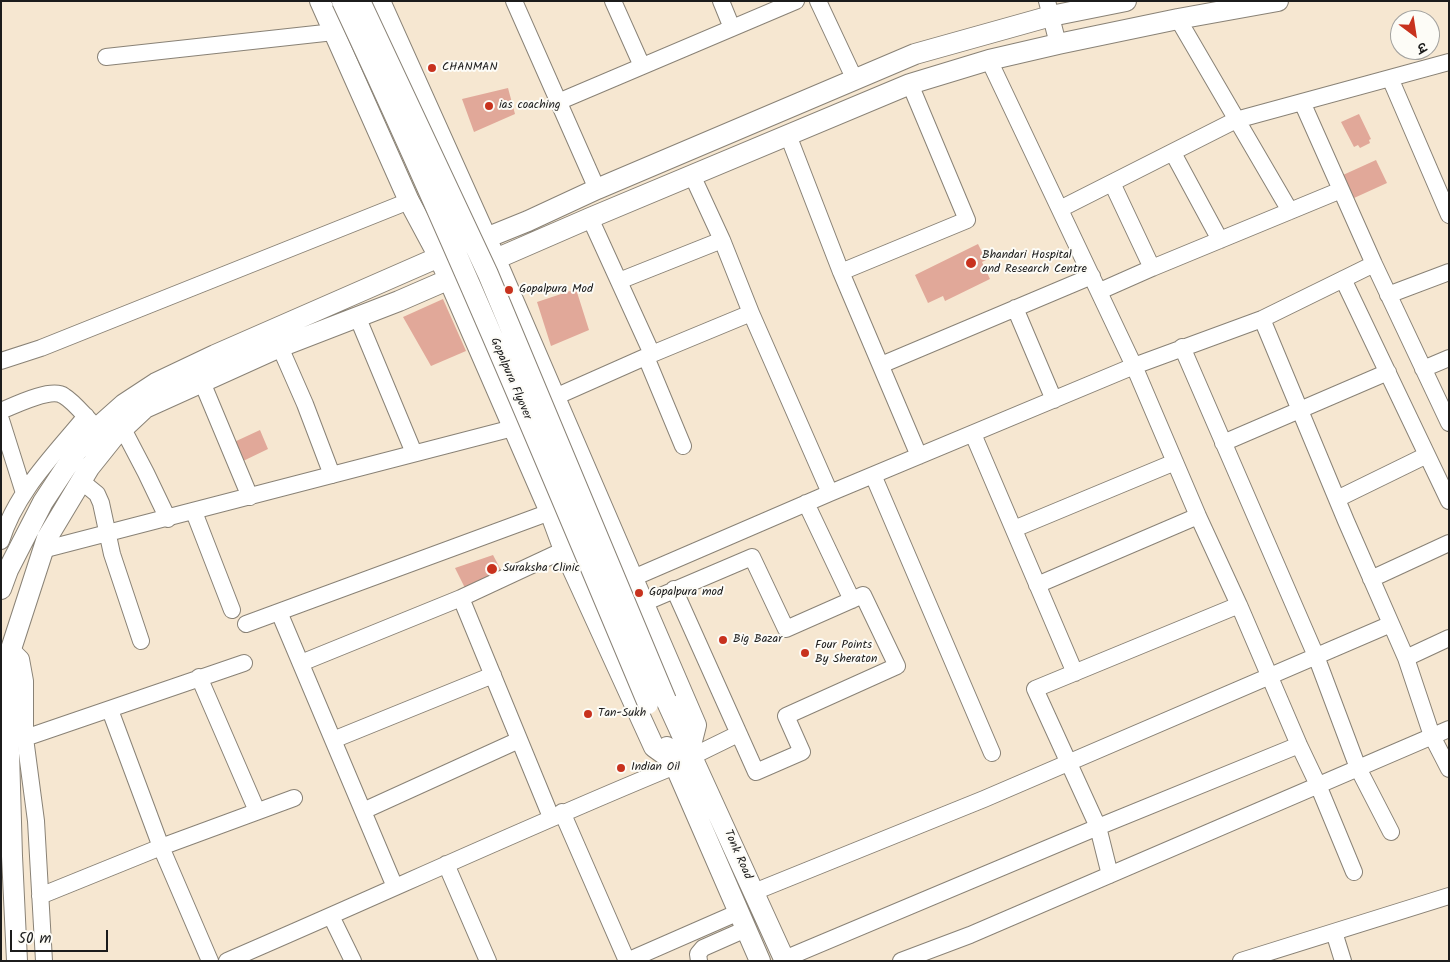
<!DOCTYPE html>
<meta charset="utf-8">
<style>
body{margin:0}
#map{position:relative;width:1450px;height:962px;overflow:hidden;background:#f6e7d1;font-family:Kalam,"Playpen Sans Deva",sans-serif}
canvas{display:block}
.frame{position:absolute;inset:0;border:2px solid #1c1c1c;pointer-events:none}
.north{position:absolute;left:1390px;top:10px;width:50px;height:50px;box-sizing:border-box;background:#fdfcf7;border:1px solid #a3a29f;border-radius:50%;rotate:149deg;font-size:14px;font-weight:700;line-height:20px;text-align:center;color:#1c1c1c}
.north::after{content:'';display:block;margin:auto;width:18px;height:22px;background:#c8321e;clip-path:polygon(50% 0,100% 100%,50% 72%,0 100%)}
.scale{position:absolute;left:10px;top:930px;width:98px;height:22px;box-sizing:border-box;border:2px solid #1c1c1c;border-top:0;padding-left:6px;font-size:15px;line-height:18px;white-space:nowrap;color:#1c1c1c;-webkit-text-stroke:4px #fdfcf7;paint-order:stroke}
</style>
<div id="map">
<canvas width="1450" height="962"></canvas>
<div class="frame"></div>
<div class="north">उ</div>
<div class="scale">50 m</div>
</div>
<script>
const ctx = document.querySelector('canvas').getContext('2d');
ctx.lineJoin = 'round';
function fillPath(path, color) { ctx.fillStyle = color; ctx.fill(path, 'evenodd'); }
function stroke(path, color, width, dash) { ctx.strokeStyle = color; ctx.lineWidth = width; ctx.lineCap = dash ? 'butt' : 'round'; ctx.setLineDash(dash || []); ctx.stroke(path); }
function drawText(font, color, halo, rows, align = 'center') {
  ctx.font = font + ' Kalam,sans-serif'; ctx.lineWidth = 4; ctx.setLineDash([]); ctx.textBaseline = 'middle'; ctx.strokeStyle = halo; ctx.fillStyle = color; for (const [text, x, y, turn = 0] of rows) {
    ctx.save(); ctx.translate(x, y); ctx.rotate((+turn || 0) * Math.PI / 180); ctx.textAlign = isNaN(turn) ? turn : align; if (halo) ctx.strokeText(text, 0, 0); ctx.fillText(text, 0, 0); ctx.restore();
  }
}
fillPath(new Path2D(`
 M508 88 515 114 474 132 462 99Z
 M1359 114 1371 139 1369 140 1370 143 1360 148 1358 145 1354 147 1341 122Z
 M1376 160 1387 183 1354 198 1343 175Z
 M978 244 986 260 982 262 990 279 945 301 943 296 928 303 915 275Z
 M576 289 589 330 551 346 537 302Z
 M443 299 466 351 431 366 403 317Z
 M260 430 268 449 241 462 232 443Z
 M493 555 503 574 467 592 455 568Z`), '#e1a899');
const minor = new Path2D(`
 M514 1 597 189
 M613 1 642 66
 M721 1 732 28
 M818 1 855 80
 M1047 1 1058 44
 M1178 19 1290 211
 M106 57 334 32
 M989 60 1134 366 1198 516 1239 605 1299 745 1318 785 1354 872
 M1390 78 1449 215
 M558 102 796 1
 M1302 102 1374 264 1449 423
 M788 135 841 272 919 456
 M1173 153 1220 240
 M692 175 722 240 751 313 830 493
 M1112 183 1152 268
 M1060 209 1236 120 1449 62
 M590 218 652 354
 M841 272 967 220 910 84
 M1343 279 1449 501
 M619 281 722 240
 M1100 291 1152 268 1341 190
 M1388 295 1449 272
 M1015 308 1054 400
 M357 316 414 453
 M1262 319 1346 521 1406 658 1432 736 1449 769
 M280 347 305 404 332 475
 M1182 347 1316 656 1358 768 1391 832
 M646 357 683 446
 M1 361 41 348 409 201
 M881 365 1092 276
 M1423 369 1449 358
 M202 382 250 497
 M555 397 652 354 751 313
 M1 411C15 405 52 387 64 396 74 402 83 414 92 423
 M1 420 24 493
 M123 429 146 473 168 519
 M973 434 1075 673
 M1223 443 1388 372
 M873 475 992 753
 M81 481 97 494 101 503 112 554 141 641
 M1337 499 1427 455
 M806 503 852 600
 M194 512 232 610
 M1014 529 1175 462
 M1 541C16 492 54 455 86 416
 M42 550 513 428
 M633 578 830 493 1134 366 1262 319 1374 264
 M1371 579 1449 543
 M1037 585 1198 516
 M461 598 551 817
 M644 603 752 557 786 629 863 595 897 666 786 716 802 752 756 772 674 589
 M279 612 395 887
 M246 624 550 512
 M11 649 21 659 25 681V738L36 821 44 961
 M1406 658 1449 638
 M301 663 461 598 564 550
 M199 677 257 811
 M110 710 161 847 210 961
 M25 738 244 663
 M333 740 493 675
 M693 756 738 734
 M363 811 519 740
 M562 812 627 961
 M446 864 488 961
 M1110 875 1098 827 1035 689 1239 605
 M754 892 984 799 1391 624
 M40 896 161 847 294 798
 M331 916 353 961
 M1334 932 1343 961
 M784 959 1098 827 1299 745
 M227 961C376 897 524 828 675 766
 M627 961 739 912
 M699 961 698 954 703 948 746 929
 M901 961 970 935 1449 729
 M1241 961 1449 896`);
const major = new Path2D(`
 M320 1 409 201 439 257 550 512 564 550 654 747 672 760
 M380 1 486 237 696 725 690 749
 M1 589 8 570 43 502 76 452 97 428 124 404 156 383 215 355 439 257 528 221 597 189 915 54 1051 16 1126 1
 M666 700 785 961
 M667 747 760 961
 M17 961 12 856 8 718V676L11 649 47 538 89 468 113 438 145 408 280 347 399 301 590 218 910 84 989 60 1058 44 1178 19 1278 1`);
stroke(minor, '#898276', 18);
stroke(major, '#898276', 22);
stroke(minor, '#fff', 16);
stroke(major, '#fff', 20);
const majorBridge = new Path2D(`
 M342 1C451 233 549 468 648 704
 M360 1 488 274 666 700`);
stroke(majorBridge, '#898276', 22, []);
stroke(majorBridge, '#fff', 20);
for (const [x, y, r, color] of [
 [432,68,5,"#c8321e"],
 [489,106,5,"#c8321e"],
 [971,263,6,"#c8321e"],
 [509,290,5,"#c8321e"],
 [492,569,6,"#c8321e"],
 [639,593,5,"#c8321e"],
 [723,640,5,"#c8321e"],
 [805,653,5,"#c8321e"],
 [588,714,5,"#c8321e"],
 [621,768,5,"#c8321e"]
]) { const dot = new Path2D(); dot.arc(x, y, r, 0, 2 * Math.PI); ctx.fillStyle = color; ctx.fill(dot); stroke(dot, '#fdfcf7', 2); }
drawText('12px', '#1c1c1c', '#fdfcf7', [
 ["CHANMAN",442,68],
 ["ias coaching",499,106],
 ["Bhandari Hospital",982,256],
 ["and Research Centre",982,270],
 ["Gopalpura Mod",519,290],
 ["Suraksha Clinic",503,569],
 ["Gopalpura mod",649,593],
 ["Big Bazar",733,640],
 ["Four Points",815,646],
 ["By Sheraton",815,660],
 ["Tan-Sukh",598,714],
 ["Indian Oil",631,768]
], 'left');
drawText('12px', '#1c1c1c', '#fdfcf7', [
 ["Gopalpura Flyover",510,379,67],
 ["Tonk Road",737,855,66]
]);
</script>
